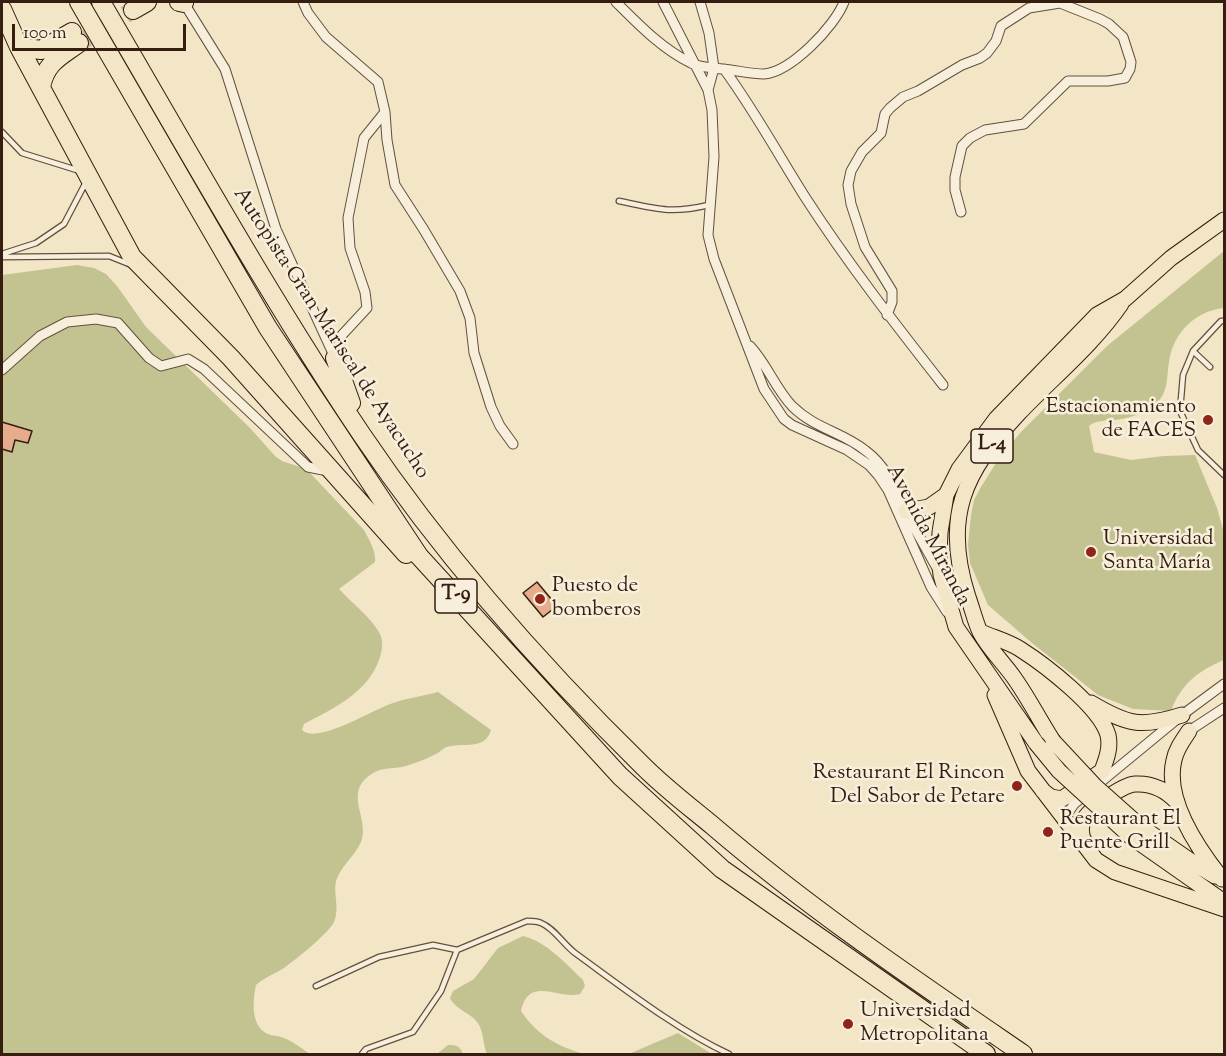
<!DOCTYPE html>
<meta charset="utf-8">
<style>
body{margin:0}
#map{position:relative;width:1226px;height:1056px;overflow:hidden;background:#f2e6c7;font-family:"Sorts Mill Goudy",serif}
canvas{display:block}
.frame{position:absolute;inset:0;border:3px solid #351d10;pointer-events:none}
.scale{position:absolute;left:12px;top:24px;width:174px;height:27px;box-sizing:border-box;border:3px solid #351d10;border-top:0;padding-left:8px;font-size:18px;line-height:21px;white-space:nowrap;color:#351d10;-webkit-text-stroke:4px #f7efdb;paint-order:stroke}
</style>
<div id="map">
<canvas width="1226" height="1056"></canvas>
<div class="frame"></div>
<div class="scale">100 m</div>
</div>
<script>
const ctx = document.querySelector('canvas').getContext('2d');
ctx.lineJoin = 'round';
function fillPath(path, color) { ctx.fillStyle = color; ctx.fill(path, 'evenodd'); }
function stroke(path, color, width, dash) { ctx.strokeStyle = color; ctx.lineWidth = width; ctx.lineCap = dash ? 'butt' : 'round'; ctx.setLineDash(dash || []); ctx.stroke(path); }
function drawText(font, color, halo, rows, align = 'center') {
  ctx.font = font + ' "Sorts Mill Goudy",serif'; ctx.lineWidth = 5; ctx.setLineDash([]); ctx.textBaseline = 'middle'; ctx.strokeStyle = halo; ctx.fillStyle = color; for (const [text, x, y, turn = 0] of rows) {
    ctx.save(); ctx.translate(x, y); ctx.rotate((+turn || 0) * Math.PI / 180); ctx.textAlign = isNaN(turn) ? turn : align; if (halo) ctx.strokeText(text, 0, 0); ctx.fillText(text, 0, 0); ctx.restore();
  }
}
fillPath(new Path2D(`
 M1224 251V308C1195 311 1173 333 1169 362 1167 374 1168 388 1161 398 1150 412 1132 418 1115 420 1105 421 1096 420 1089 426L1094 452 1131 460 1164 456 1195 455 1217 508 1224 533V660C1198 671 1181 684 1171 711L1133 709 1098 695 1032 643 988 605 970 563 968 545 971 515 974 500 981 487 996 463 1020 433 1107 346Z
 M77 265 94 268 106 274 117 286 146 327 251 429 275 456 282 461 300 467 311 474 364 530C369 540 376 550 375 562L339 589C351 602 367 614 377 629 384 638 383 649 379 660 367 693 334 708 304 724L302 730C318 745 373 709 393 703 407 698 423 696 438 692L491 730C485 751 463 742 447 747 443 748 440 752 436 754 427 759 415 763 406 766 396 769 384 767 375 772 340 791 371 818 361 842 355 856 340 867 336 881 333 894 340 908 334 922 328 934 291 964 279 971 271 975 263 979 256 985 253 999 251 1021 263 1031 268 1036 275 1035 281 1037 291 1040 301 1048 310 1054H2V275Z
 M523 936C547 942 565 963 583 980L585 986 580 994C558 1000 529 975 521 1011 537 1035 558 1047 585 1054H487C483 1045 484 1034 479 1025 473 1013 456 1011 450 998L453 991 474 979 498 948Z
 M678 1033 712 1054H624L631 1053Z
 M448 1045C457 1045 460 1046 463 1054H437Z`), '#c2c390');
const building = new Path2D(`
 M2 422 32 431 28 443 15 440 12 452 2 449Z
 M537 582 557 606 543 617 523 593Z`);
fillPath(building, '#e5ad8c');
stroke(building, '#351d10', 1.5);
stroke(new Path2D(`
 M79 43 133 10`), '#ccbea2', 18, [18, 9]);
const lane = new Path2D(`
 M2 132 22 153 80 171
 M619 201C657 209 670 214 709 205
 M2 254 36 243 64 224 86 182
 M2 257 109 256 129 264
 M1224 321H1221L1193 351 1183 375 1180 411 1198 450 1224 475
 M1193 351 1210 367
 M316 986 379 957 433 945 457 950
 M362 1054 366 1049 413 1032 441 991 457 950 527 921C532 921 537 921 541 923 554 928 563 944 575 953 622 987 677 1030 729 1054`);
const street = new Path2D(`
 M303 2 308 13 326 37 378 82 385 112 387 140 395 185 424 230 460 291 470 318 474 353 491 407 500 426 513 444
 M616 2C638 24 662 49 691 63 700 68 712 67 722 69 735 70 751 74 764 74 791 72 835 26 844 2
 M663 2 708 90 712 110 714 157 708 235 714 259 764 389 784 419 792 425 847 450 869 465 878 475 888 490 931 587 947 612
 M700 2 709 33 714 68 708 90
 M184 3 225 69 276 229 335 358
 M724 69C754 110 778 154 805 197 847 262 895 324 943 385
 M887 315 892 302V291L865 247 851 204 848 185 851 171 862 152 881 133 885 114 890 108 903 97 918 91 962 65 980 58 987 53 996 41 1001 26 1029 8 1060 3 1100 19 1109 24 1123 37 1131 62 1130 69 1125 78 1108 81H1068L1024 124 985 130 970 138 962 146 955 177V190L961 212
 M750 346C767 364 775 388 792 406 815 429 843 432 866 451 889 468 898 496 910 520 919 536 928 552 937 568
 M335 358 342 335 367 308 365 292 350 248 348 218 364 138 385 112
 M2 370 40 336 67 322 96 319 118 323 149 358 161 366 188 359 204 369 308 467 328 471
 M1189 731 1224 708
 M1064 819 1074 804 1182 715 1224 684`);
const primary = new Path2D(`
 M906 511 929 507 946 495
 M983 633C995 638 1009 642 1020 649 1045 665 1100 707 1108 735 1111 748 1106 760 1102 771L1062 799 1051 797 1043 791
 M995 695 1028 771 1096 860 1115 872 1224 909
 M1091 703C1128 725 1141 728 1182 715
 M1189 731C1183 740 1176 749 1174 760 1164 800 1199 850 1222 879
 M1053 741C1040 721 1029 699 1015 679 1004 663 989 649 980 632 975 621 972 608 968 597 942 517 964 472 1019 413 1053 377 1093 345 1121 304
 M1036 743 956 627 941 575 939 557 940 532 946 495 959 469 996 419 1097 315 1125 299 1171 258 1224 220
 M1140 826 1192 862 1215 876
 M1130 836 1224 902
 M1085 843C1081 836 1080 829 1083 821 1089 809 1122 785 1135 784 1152 783 1166 790 1177 802`);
const highway = new Path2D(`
 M79 2 268 328 419 556 620 776 722 869 986 1054
 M101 2C186 147 268 295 362 435 443 555 540 665 643 766 665 788 690 807 713 826 811 910 918 982 1023 1054
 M179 2 184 3
 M2 9 19 47 132 257 231 358 406 554
 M133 10 147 2
 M19 47 41 50 72 32
 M41 87C46 62 60 57 79 43
 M335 358 351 403`);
stroke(lane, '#644f3e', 7);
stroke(street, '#644f3e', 11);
stroke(primary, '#351d10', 17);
stroke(highway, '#351d10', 20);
stroke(lane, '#f7efdb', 4.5);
stroke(street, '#f7efdb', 9);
stroke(primary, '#f2e6c7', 15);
stroke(highway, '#f2e6c7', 18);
const primaryBridge = new Path2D(`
 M1053 741 1095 786 1140 826
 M1036 743 1059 771 1130 836`);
stroke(primaryBridge, '#351d10', 17, []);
stroke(primaryBridge, '#f2e6c7', 15);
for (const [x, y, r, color] of [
 [1208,420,6,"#8f2418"],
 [1091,552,6,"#8f2418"],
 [540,599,6,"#8f2418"],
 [1017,786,6,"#8f2418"],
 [1048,832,6,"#8f2418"],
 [848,1024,6,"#8f2418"]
]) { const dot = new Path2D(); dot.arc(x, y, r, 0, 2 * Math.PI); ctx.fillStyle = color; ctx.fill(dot); stroke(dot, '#f7efdb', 2); }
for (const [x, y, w] of [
 [992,446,42],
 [456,596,42]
]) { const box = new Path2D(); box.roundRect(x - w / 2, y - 17, w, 34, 4.5); ctx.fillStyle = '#f7efdb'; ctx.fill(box); stroke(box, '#351d10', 1.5); }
drawText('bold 20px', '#351d10', null, [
 ["L-4",992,446],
 ["T-9",456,596]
]);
drawText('21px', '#351d10', '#f7efdb', [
 ["Autopista Gran Mariscal de Ayacucho",330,334,57],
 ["Avenida Miranda",927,536,62]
]);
drawText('21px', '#351d10', '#f7efdb', [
 ["Estacionamiento",1196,408,"right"],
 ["de FACES",1196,432,"right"],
 ["Universidad",1103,540],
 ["Santa María",1103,564],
 ["Puesto de",552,587],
 ["bomberos",552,611],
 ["Restaurant El Rincon",1005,774,"right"],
 ["Del Sabor de Petare",1005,798,"right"],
 ["Restaurant El",1060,820],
 ["Puente Grill",1060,844],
 ["Universidad",860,1012],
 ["Metropolitana",860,1036]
], 'left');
</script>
